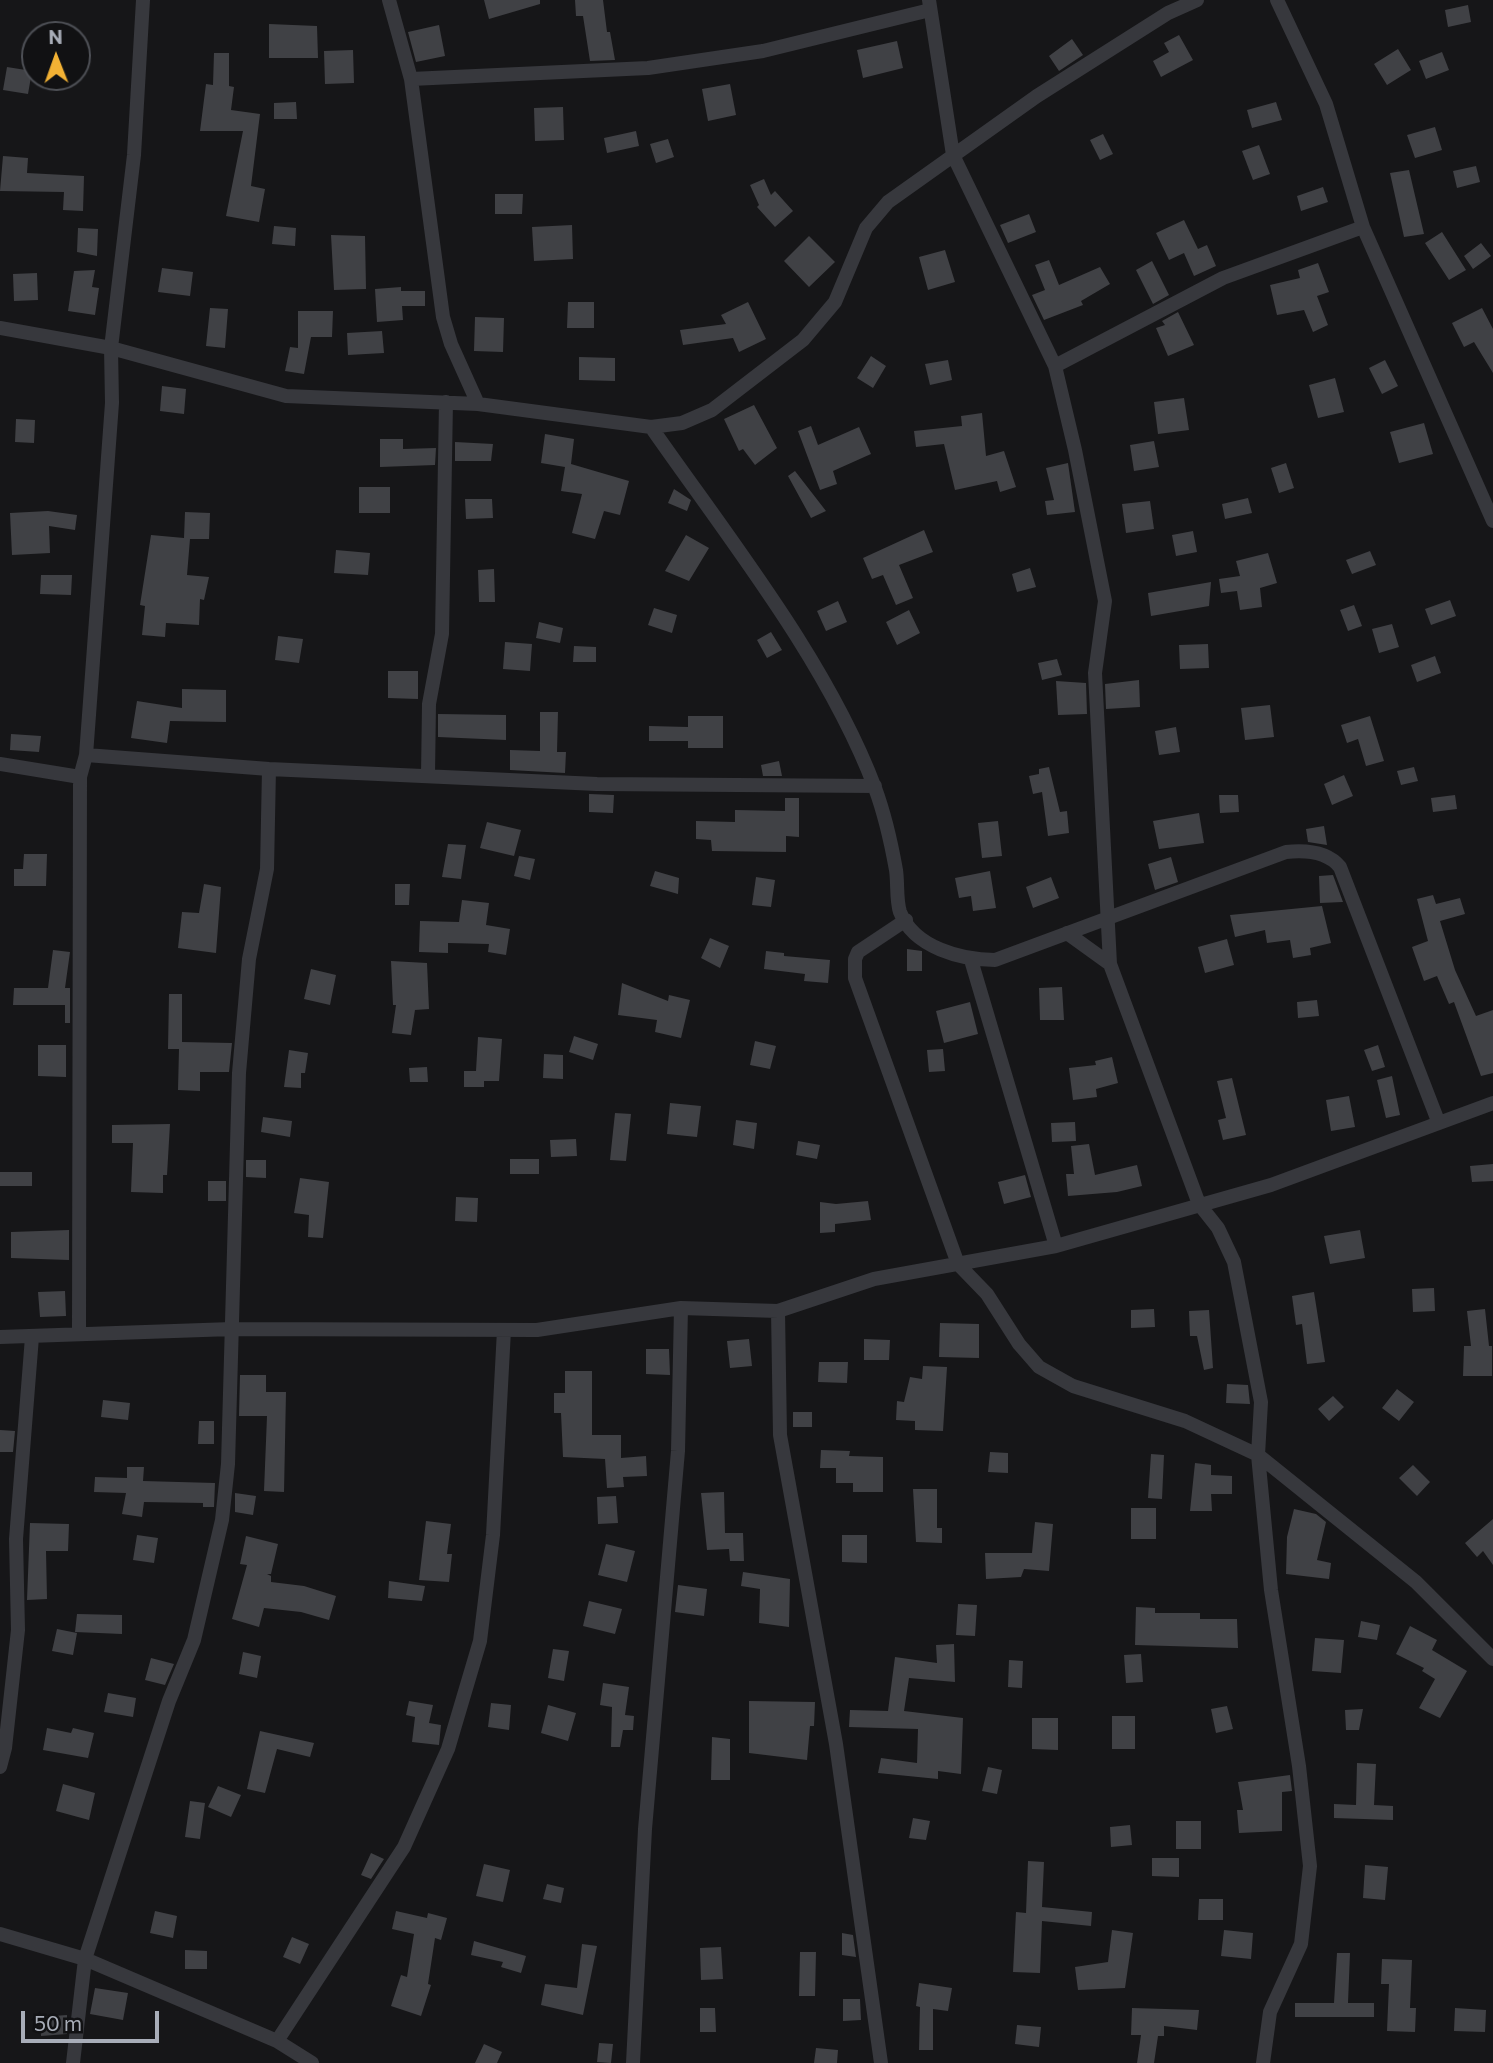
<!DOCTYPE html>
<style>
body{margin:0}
#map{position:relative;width:1493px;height:2063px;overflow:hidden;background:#161618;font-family:Commissioner,sans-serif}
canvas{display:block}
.north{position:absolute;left:21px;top:21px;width:70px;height:70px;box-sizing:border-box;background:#111113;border:2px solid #4d4f55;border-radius:50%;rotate:359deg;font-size:19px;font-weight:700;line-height:28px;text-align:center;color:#a8adb8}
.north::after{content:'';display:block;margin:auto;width:24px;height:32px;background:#f2b134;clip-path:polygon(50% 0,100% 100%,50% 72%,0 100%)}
.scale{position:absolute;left:21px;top:2011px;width:138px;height:32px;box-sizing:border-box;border:4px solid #a8adb8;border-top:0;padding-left:9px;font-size:21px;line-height:24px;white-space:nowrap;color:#a8adb8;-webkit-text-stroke:5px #111113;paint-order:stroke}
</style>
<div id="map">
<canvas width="1493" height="2063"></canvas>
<div class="north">N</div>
<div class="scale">50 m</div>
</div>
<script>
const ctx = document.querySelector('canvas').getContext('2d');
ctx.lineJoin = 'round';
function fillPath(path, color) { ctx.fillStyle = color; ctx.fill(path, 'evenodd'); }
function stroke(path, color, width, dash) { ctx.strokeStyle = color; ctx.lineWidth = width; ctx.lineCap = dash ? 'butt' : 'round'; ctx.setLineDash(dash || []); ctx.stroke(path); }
fillPath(new Path2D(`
 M484 0H540V4L489 19Z
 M575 0H603L607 32H610L615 60 590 61 583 16H576Z
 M1468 5 1471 22 1448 27 1445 10Z
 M269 24 317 26 318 58H269Z
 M439 25 445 56 416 62 408 32Z
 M1179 35 1193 60 1161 77 1153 61 1169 52 1164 43Z
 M1072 39 1083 55 1059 71 1049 56Z
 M897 41 903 68 863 78 857 50Z
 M1398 49 1411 70 1387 85 1374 64Z
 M353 50 354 83 325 84 324 51Z
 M1442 52 1449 70 1426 79 1419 61Z
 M214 53H229V86L234 87 231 110 260 114 251 186 265 189 259 222 226 216 243 131H200L206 84 213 85Z
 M7 67 32 71 28 94 3 90Z
 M730 84 736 115 708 121 702 89Z
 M296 102 297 119H274V103Z
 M1276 102 1282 120 1252 128 1247 110Z
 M563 107 564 140 535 141 534 108Z
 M1435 127 1442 150 1415 158 1407 135Z
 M636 131 639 146 607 153 604 138Z
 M1103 134 1113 154 1100 160 1090 140Z
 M668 139 674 157 656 163 650 144Z
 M1259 145 1270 174 1253 180 1242 151Z
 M3 156 28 158 27 173 84 176 83 211 63 210 64 192 0 191Z
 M1476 166 1480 182 1457 188 1453 171Z
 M1409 170 1424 234 1404 237 1390 173Z
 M764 179 771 195 775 191 793 211 775 227 757 207 759 205 750 185Z
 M1323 187 1328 202 1301 211 1297 196Z
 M495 194H523L522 214H495Z
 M1029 214 1036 232 1008 243 1000 225Z
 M1184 220 1198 249 1207 245 1216 266 1194 276 1184 253 1169 260 1156 233Z
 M572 225 573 259 534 261 532 227Z
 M274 226 296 228 295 246 272 244Z
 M78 228 98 229 97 256 77 252Z
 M1442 232 1466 270 1449 280 1425 243Z
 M331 235 365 236 366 289 334 290Z
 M809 236 835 262 809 287 784 261Z
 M1481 243 1491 256 1473 269 1464 256Z
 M945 250 955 282 928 290 919 257Z
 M1049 260 1059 285 1100 267 1110 284 1081 301 1083 305 1044 320 1032 295 1045 290 1035 265Z
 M1152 261 1169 295 1153 304 1136 270Z
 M1318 263 1329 292 1317 296 1328 325 1313 332 1304 310 1277 315 1270 285 1300 278 1298 270Z
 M162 268 193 272 190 296 158 292Z
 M95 270 92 287 99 288 95 315 68 311 74 271Z
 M37 273 38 300 14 301 13 274Z
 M401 287V291H425V306H402L403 320 377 322 375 289Z
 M568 302H594V328H567Z
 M748 302 766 339 739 352 733 338 683 345 680 330 726 324 721 315Z
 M210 308 228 309 225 348 206 346Z
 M1482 308 1493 329V373L1474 342 1464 347 1452 323Z
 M298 311H333L332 337H311L304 374 285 371 290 347 298 348Z
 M1178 312 1194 345 1168 356 1156 328 1165 325 1162 321Z
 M475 317 504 318 503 352 474 351Z
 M382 331 384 353 348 355 347 333Z
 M871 356 886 366 873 388 857 378Z
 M579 357 615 358V381L579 380Z
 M948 360 952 380 930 385 925 364Z
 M1385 360 1398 386 1382 394 1369 368Z
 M1335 378 1344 412 1318 418 1309 385Z
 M162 386 186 389 184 414 160 411Z
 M1184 398 1189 430 1158 434 1154 402Z
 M754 405 777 448 755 465 743 449 739 451 724 419Z
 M982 413 986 456 1004 451 1016 487 1000 492 997 481 955 490 944 444 916 447 914 431 962 426 961 416Z
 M16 419 35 420 34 443 15 442Z
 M1424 423 1433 454 1399 463 1390 432Z
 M811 426 818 445 859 427 871 454 833 471 837 484 820 490 798 431Z
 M545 434 574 439 571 464 629 481 620 515 604 511 595 539 572 533 582 494 561 491 565 467 541 463Z
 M380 439H403V449L436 448 435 465 380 467Z
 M1154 441 1159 467 1134 471 1130 445Z
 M455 442 493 444 491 461H455Z
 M1068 463 1075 512 1047 515 1045 501 1054 500 1046 468Z
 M1286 463 1294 488 1279 493 1271 468Z
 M795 471 826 511 811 518 788 476Z
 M359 487H390V513H359Z
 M674 489 691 500 687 511 668 503Z
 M1248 498 1252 513 1225 519 1222 504Z
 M465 499H492L493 518 466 519Z
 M1150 501 1154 529 1126 533 1122 504Z
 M48 511 77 515 75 530 49 526 50 553 12 555 10 513Z
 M185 512 210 513 209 539H190L187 575 209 577 204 600 200 599 199 625 166 623 165 637 142 635 145 606 140 605 151 535 184 538Z
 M924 530 933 552 899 565 913 598 896 605 883 575 872 579 863 558Z
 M1193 531 1197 552 1176 556 1172 535Z
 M686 535 709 548 689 581 665 571Z
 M336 550 370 553 368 575 334 573Z
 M1370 551 1376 565 1352 574 1346 560Z
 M1268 553 1277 583 1260 588 1262 607 1240 610 1237 591 1221 593 1219 579 1240 576 1236 561Z
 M1030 568 1036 587 1017 592 1012 574Z
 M494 569 495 602H479L478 570Z
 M41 575H72L71 595 40 594Z
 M1211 582 1209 606 1151 616 1148 593Z
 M1450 600 1456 616 1431 625 1425 609Z
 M838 601 847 622 826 631 817 611Z
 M1354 605 1362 626 1348 631 1340 610Z
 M654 608 677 615 672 633 648 625Z
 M909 610 920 633 897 645 886 622Z
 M539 622 563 628 560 643 536 638Z
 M1392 624 1399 647 1379 653 1372 629Z
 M771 632 782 650 767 658 757 640Z
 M278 636 303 639 299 663 275 660Z
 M505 642 532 644 530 671 503 669Z
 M1208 644 1209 668 1180 669 1179 645Z
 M574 646 596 647V662H573Z
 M1435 656 1441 673 1417 682 1411 665Z
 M1057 659 1062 675 1042 680 1038 663Z
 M388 671H418V699L388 698Z
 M1139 680 1140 707 1106 709 1105 684Z
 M1056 681 1086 683 1087 714 1058 715Z
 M182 689 226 690V722L170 721 167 743 131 738 137 701 182 708Z
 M1270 705 1274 737 1245 740 1241 708Z
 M540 712H558L557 752H566L565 773 510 770V750L540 751Z
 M438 714 506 715V740L438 737Z
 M688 716H723V748H688V741H649V726L688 727Z
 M1370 716 1384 761 1366 766 1358 739 1347 743 1341 725Z
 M1176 727 1180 752 1159 755 1155 731Z
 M11 734 41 736 39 752 10 750Z
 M779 761 782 776H763L761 765Z
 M1049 767 1060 812 1067 811 1069 833 1048 836 1042 792 1033 794 1029 776 1039 774V769Z
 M1414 767 1418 781 1401 785 1397 771Z
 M1344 775 1353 796 1332 805 1324 784Z
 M589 794 614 795 613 813 589 812Z
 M1219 795H1238L1239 812 1220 813Z
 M1455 795 1457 809 1433 812 1431 798Z
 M785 798H799V837L786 836V852L712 851 711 840 696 839V821L735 822V810L785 811Z
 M1199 813 1204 843 1159 849 1153 821Z
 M998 821 1002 856 982 858 978 823Z
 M487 822 521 830 514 856 480 848Z
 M1324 826 1327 845 1308 842 1306 829Z
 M448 844 466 845 461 879 442 877Z
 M24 854H47L46 886H14V869H23Z
 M519 856 535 859 530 880 514 876Z
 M1171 857 1178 882 1155 890 1148 864Z
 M655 871 679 878 678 894 650 886Z
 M990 871 996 908 973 911 971 896 959 898 955 878Z
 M1333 875 1343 902 1320 903 1319 876Z
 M756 877 775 880 771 907 752 905Z
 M1051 877 1059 898 1033 908 1026 887Z
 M204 884 221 887 216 953 178 948 182 912 199 913Z
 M395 884H410L409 905H395Z
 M1433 895 1436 904 1460 898 1465 914 1440 921 1455 970 1476 1016 1493 1010V1073L1481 1076 1454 1002 1449 1004 1437 976 1424 981 1412 947 1428 941 1417 899Z
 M462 900 489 903 486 925 510 929 506 955 488 952 489 944 448 943V953L419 952 420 921 459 922Z
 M1322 906 1331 943 1310 948 1311 955 1293 958 1290 940 1267 943 1265 930 1235 937 1230 915Z
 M710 938 729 946 720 968 701 958Z
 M1227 939 1234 965 1205 973 1198 947Z
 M907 949 922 951V971H907Z
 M53 950 70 952 65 988H70V1023H65V1005H13L14 988H48Z
 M766 951 784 953V956L830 960 828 983 804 981 805 974 764 969Z
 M391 961 427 963 429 1009 415 1010 411 1035 392 1033 396 1005H393Z
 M311 969 336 975 330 1005 304 999Z
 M622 983 668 1001 669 995 690 1000 681 1038 655 1032 657 1020 618 1015Z
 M1062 987 1064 1020H1040L1039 988Z
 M169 994H182V1042L232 1043 229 1072H200V1091L178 1090 179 1049H168Z
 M1317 1000 1319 1016 1298 1018 1297 1002Z
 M970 1002 978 1034 944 1043 936 1011Z
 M574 1036 598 1044 593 1060 569 1052Z
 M478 1037 502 1039 499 1081H484V1087H464V1071H476Z
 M755 1041 776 1046 770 1069 750 1065Z
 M38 1045H66V1077L38 1076Z
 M1378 1045 1385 1067 1372 1071 1364 1050Z
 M943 1049 945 1071 929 1072 927 1050Z
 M289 1050 308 1053 305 1073H301V1088L284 1087Z
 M544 1054 563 1055V1079L543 1078Z
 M1112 1057 1118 1083 1096 1089 1097 1097 1073 1100 1069 1068 1096 1065 1095 1061Z
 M427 1067 428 1082H410L409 1068Z
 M1392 1076 1400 1115 1386 1118 1377 1080Z
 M1232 1078 1246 1135 1223 1140 1218 1120 1226 1118 1217 1081Z
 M1349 1096 1355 1127 1331 1131 1326 1100Z
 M670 1103 701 1106 697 1137 667 1134Z
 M615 1113 631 1114 626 1161 610 1160Z
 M263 1117 292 1121 290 1137 261 1132Z
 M736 1120 757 1123 754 1149 733 1145Z
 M1075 1122 1076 1141 1052 1142 1051 1123Z
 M170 1124 167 1175H163V1193L131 1192 133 1143H112V1125Z
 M576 1139 577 1156 551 1157 550 1140Z
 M798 1141 820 1145 817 1159 796 1155Z
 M1089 1144 1095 1175 1137 1165 1142 1186 1117 1192 1068 1196 1066 1174H1074L1071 1146Z
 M510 1159H539V1174H510Z
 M246 1160H266V1178L246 1177Z
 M1493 1164V1181L1472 1182 1470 1166Z
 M0 1172H32V1186H0Z
 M1025 1175 1031 1197 1004 1204 998 1182Z
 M300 1178 329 1182 323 1238 308 1237 309 1215 294 1213Z
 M208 1181H226V1201H208Z
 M456 1197 478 1198 477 1222 455 1221Z
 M868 1201 871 1220 835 1224V1232L820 1233V1202L836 1204Z
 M69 1230V1260L11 1258V1232Z
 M1360 1230 1365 1258 1330 1264 1324 1236Z
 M1434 1288 1435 1311 1413 1312 1412 1289Z
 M65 1291 66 1316 40 1317 38 1292Z
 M1314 1292 1325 1362 1307 1364 1302 1324 1296 1325 1292 1296Z
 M1154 1309 1155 1327 1131 1328V1310Z
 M1485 1309 1489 1346H1492V1376H1463L1464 1346H1471L1467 1311Z
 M1209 1310 1213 1368 1204 1370 1197 1336H1190L1189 1311Z
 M940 1323 979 1324V1358L939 1357Z
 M749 1339 752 1366 730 1368 727 1341Z
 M864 1339 890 1340 889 1360H864Z
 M646 1349H669L670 1375 646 1374Z
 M819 1362H848L847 1383 818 1382Z
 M923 1366 947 1367 943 1431 915 1430V1421L896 1420 897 1401 904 1402 910 1377 922 1379Z
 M565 1371H592V1435H621V1458L646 1456 647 1476 623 1477 624 1487 607 1488 605 1459 563 1457 561 1413H554V1393H565Z
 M240 1375H266V1392H286L284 1492 264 1491 267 1416H239Z
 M1227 1384 1248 1385 1250 1404 1226 1403Z
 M1397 1389 1414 1402 1399 1421 1382 1408Z
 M1333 1396 1344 1407 1329 1421 1318 1409Z
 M103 1400 130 1403 128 1420 101 1417Z
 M793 1412H812V1427H793Z
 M199 1421H214V1444H198Z
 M0 1430 15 1431 13 1452H0Z
 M821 1450 850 1451 849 1456 883 1457V1492H853V1483H836V1468H820Z
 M990 1452 1008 1453V1473L988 1472Z
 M1151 1454 1164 1455 1162 1499 1148 1498Z
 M1195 1463 1211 1465V1475L1232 1476V1494H1211L1212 1511H1190Z
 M1413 1465 1430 1482 1417 1496 1399 1478Z
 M127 1467H144L143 1481 215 1483 214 1507H203V1503L144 1502 142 1517 122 1514 126 1493 94 1492 95 1477 127 1478Z
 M913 1489H937V1528H942V1543L916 1542Z
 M724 1492 725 1533H743L744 1561H730L729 1549 707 1550 701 1493Z
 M235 1493 256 1496 253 1515 235 1512Z
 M616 1496 618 1523 598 1524 597 1497Z
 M1131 1508H1156V1539H1131Z
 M1294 1509 1316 1514 1326 1522 1317 1560 1331 1563 1329 1579 1286 1574 1287 1537Z
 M1493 1519V1565L1483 1551 1477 1557 1465 1543Z
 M426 1521 451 1524 447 1554H452L449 1582 419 1580Z
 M1035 1522 1053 1524 1049 1571 1024 1569 1021 1577 986 1579 985 1553H1032Z
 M30 1523 69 1524 68 1551H46L47 1599 27 1600Z
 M137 1535 158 1538 154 1563 133 1560Z
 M842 1535H867V1563L842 1562Z
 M246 1536 278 1544 271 1574H267L271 1576V1582L304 1586 336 1596 329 1620 301 1612 264 1608 259 1627 232 1619 247 1565 240 1564Z
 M606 1544 635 1551 627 1582 598 1575Z
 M743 1572 790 1579 789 1627 759 1623 760 1589 741 1586Z
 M389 1581 425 1586 422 1601 388 1598Z
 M678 1585 707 1589 704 1616 675 1612Z
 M589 1601 622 1609 615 1634 583 1626Z
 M958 1604 977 1605 975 1636 956 1635Z
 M1136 1607 1155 1608V1613H1200V1619H1237L1238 1648 1135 1645Z
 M77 1614 122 1615V1634L75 1632Z
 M1361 1621 1380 1625 1377 1640 1358 1637Z
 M1410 1626 1437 1640 1432 1650 1467 1671 1440 1718 1419 1708 1435 1679 1422 1671 1424 1668 1396 1654Z
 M57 1629 77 1633 73 1655 52 1651Z
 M1315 1638 1344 1640 1341 1673 1312 1671Z
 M954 1644 955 1682 909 1678 904 1711 963 1718 961 1774 938 1771V1779L878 1773 881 1758 917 1763 918 1729 849 1727 850 1710 888 1711 895 1657 937 1663 936 1645Z
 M553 1649 569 1651 564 1681 548 1678Z
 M243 1652 261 1656 257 1678 239 1674Z
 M1141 1654 1143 1682 1126 1683 1124 1655Z
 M151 1658 174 1664 165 1685 145 1680Z
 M1009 1660 1023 1661 1022 1688 1008 1687Z
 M603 1683 629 1687 625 1715 634 1716 633 1730H623L620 1747H611L612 1707 600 1705Z
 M108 1693 136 1698 133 1717 104 1712Z
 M409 1701 433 1705 429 1723 441 1725 439 1745 412 1742 415 1717 406 1715Z
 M749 1701 815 1702 814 1726H810L807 1760 749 1753Z
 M491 1703 511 1705 509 1730 488 1727Z
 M548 1705 576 1713 568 1741 541 1733Z
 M1227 1706 1233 1729 1216 1733 1211 1709Z
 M1363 1709 1359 1730H1346L1345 1710Z
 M1112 1716H1135V1749H1112Z
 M1032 1718H1058V1750L1032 1749Z
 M47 1728 71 1733 73 1728 94 1733 88 1758 43 1750Z
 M260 1731 314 1743 310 1757 277 1749 265 1793 247 1789Z
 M712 1737 730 1739V1780H711Z
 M1357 1763 1376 1764 1374 1805 1393 1806V1820L1334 1818V1804L1356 1805Z
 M988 1767 1002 1770 997 1794 982 1791Z
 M1290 1775 1292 1791 1282 1792V1831L1239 1833 1237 1810H1243L1238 1782Z
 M63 1784 95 1793 89 1820 56 1811Z
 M218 1786 241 1795 231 1817 208 1807Z
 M190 1801 205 1803 200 1839 185 1837Z
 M913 1818 930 1821 926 1840 909 1838Z
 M1176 1821H1201V1849H1176Z
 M1130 1825 1132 1845 1111 1847 1110 1827Z
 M371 1853 384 1859 371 1879 361 1875Z
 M1152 1858H1179V1877L1152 1876Z
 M1028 1861 1044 1862 1042 1907 1092 1912 1091 1926 1042 1921 1040 1973 1013 1972 1016 1912 1026 1913Z
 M484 1864 510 1870 503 1902 476 1896Z
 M1365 1865 1388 1867 1385 1900 1363 1898Z
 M547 1884 564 1888 561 1903 543 1899Z
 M1199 1899H1223V1920H1198Z
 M155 1911 177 1916 173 1938 150 1933Z
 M396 1911 427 1918 428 1913 447 1918 441 1940 435 1938 428 1984 431 1985 421 2016 391 2006 401 1975 407 1977 414 1934 392 1929Z
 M1112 1930 1133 1933 1125 1988 1078 1990 1075 1967 1108 1962Z
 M1224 1930 1253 1933 1251 1959 1221 1956Z
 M842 1933 853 1935 856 1957 842 1955Z
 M292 1937 309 1944 300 1964 283 1957Z
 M474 1941 526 1956 521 1973 501 1967 503 1962 471 1955Z
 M582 1944 597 1946 583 2015 541 2005 545 1984 577 1988Z
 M721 1947 723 1979 701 1980 700 1948Z
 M185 1950 207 1951V1969H185Z
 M800 1952H816L815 1996H799Z
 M1337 1953H1350L1348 2003H1374V2017H1295V2003H1334Z
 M1382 1959 1412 1960 1410 2008H1416L1415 2032 1387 2031 1389 1984H1381Z
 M919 1983 952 1988 948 2011 933 2009V2050H919L920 2007 916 2006Z
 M95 1988 128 1993 123 2020 90 2014Z
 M843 1999H860L861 2020 843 2021Z
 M700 2008H715L716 2032H700Z
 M1132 2008 1199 2010 1197 2030 1164 2026V2036H1158L1154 2063H1137L1141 2035H1131Z
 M1455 2008 1486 2010 1485 2032 1454 2031Z
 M67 2015V2034L41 2036 40 2017Z
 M1017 2025 1041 2027 1039 2047 1015 2044Z
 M599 2043 613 2044 611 2063 597 2062Z
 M484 2044 502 2052 497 2063H475Z
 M816 2048 838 2050 837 2063H814Z`), '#404145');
stroke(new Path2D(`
 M389 0 411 79 443 317 451 344 478 404
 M929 0 953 155 1055 366 1075 450 1105 601 1095 673 1110 964 1199 1204 1218 1228 1234 1262 1261 1402 1258 1455 1271 1590 1299 1766 1310 1866 1301 1944 1270 2012 1263 2063
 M1277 0 1326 104 1363 227 1493 521
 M411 79 648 68 763 51 930 10
 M0 328 111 348 286 396 478 404 651 427 682 423 712 410 803 340 835 302 866 228 888 202 1037 96 1168 13 1197 0
 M1055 366 1223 278 1363 227
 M651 427C729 539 827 661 875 788 885 815 891 842 896 870 898 883 896 900 900 912 914 948 962 960 995 960L1286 852C1305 850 1327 851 1340 867L1438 1121
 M86 755 269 769 597 784 875 786
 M0 764 80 777
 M428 775 429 704 442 634 446 402
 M906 920 858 952 855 959V978L958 1264 987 1294 1019 1344 1039 1367 1073 1386 1185 1421 1258 1455 1416 1582 1493 1659
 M1067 933 1110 964
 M971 960 1056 1246
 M778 1311 780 1435 836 1744 881 2063
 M79 1332 80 777 86 755 89 715 112 403 111 348 134 155 143 0
 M0 1337 232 1329 537 1330 681 1308 778 1311 874 1279 1056 1246 1271 1185 1493 1103
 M0 1767 5 1748 18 1630 16 1539 32 1337
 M0 1934 85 1959 277 2041 312 2063
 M277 2041 404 1847 448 1749 480 1641 493 1535 504 1330
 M73 2063 85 1959 169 1701 194 1640 222 1520 228 1464 239 1073 249 959 267 869 269 769
 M633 2063 645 1829 678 1451 681 1308`), '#37383d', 14);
</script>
